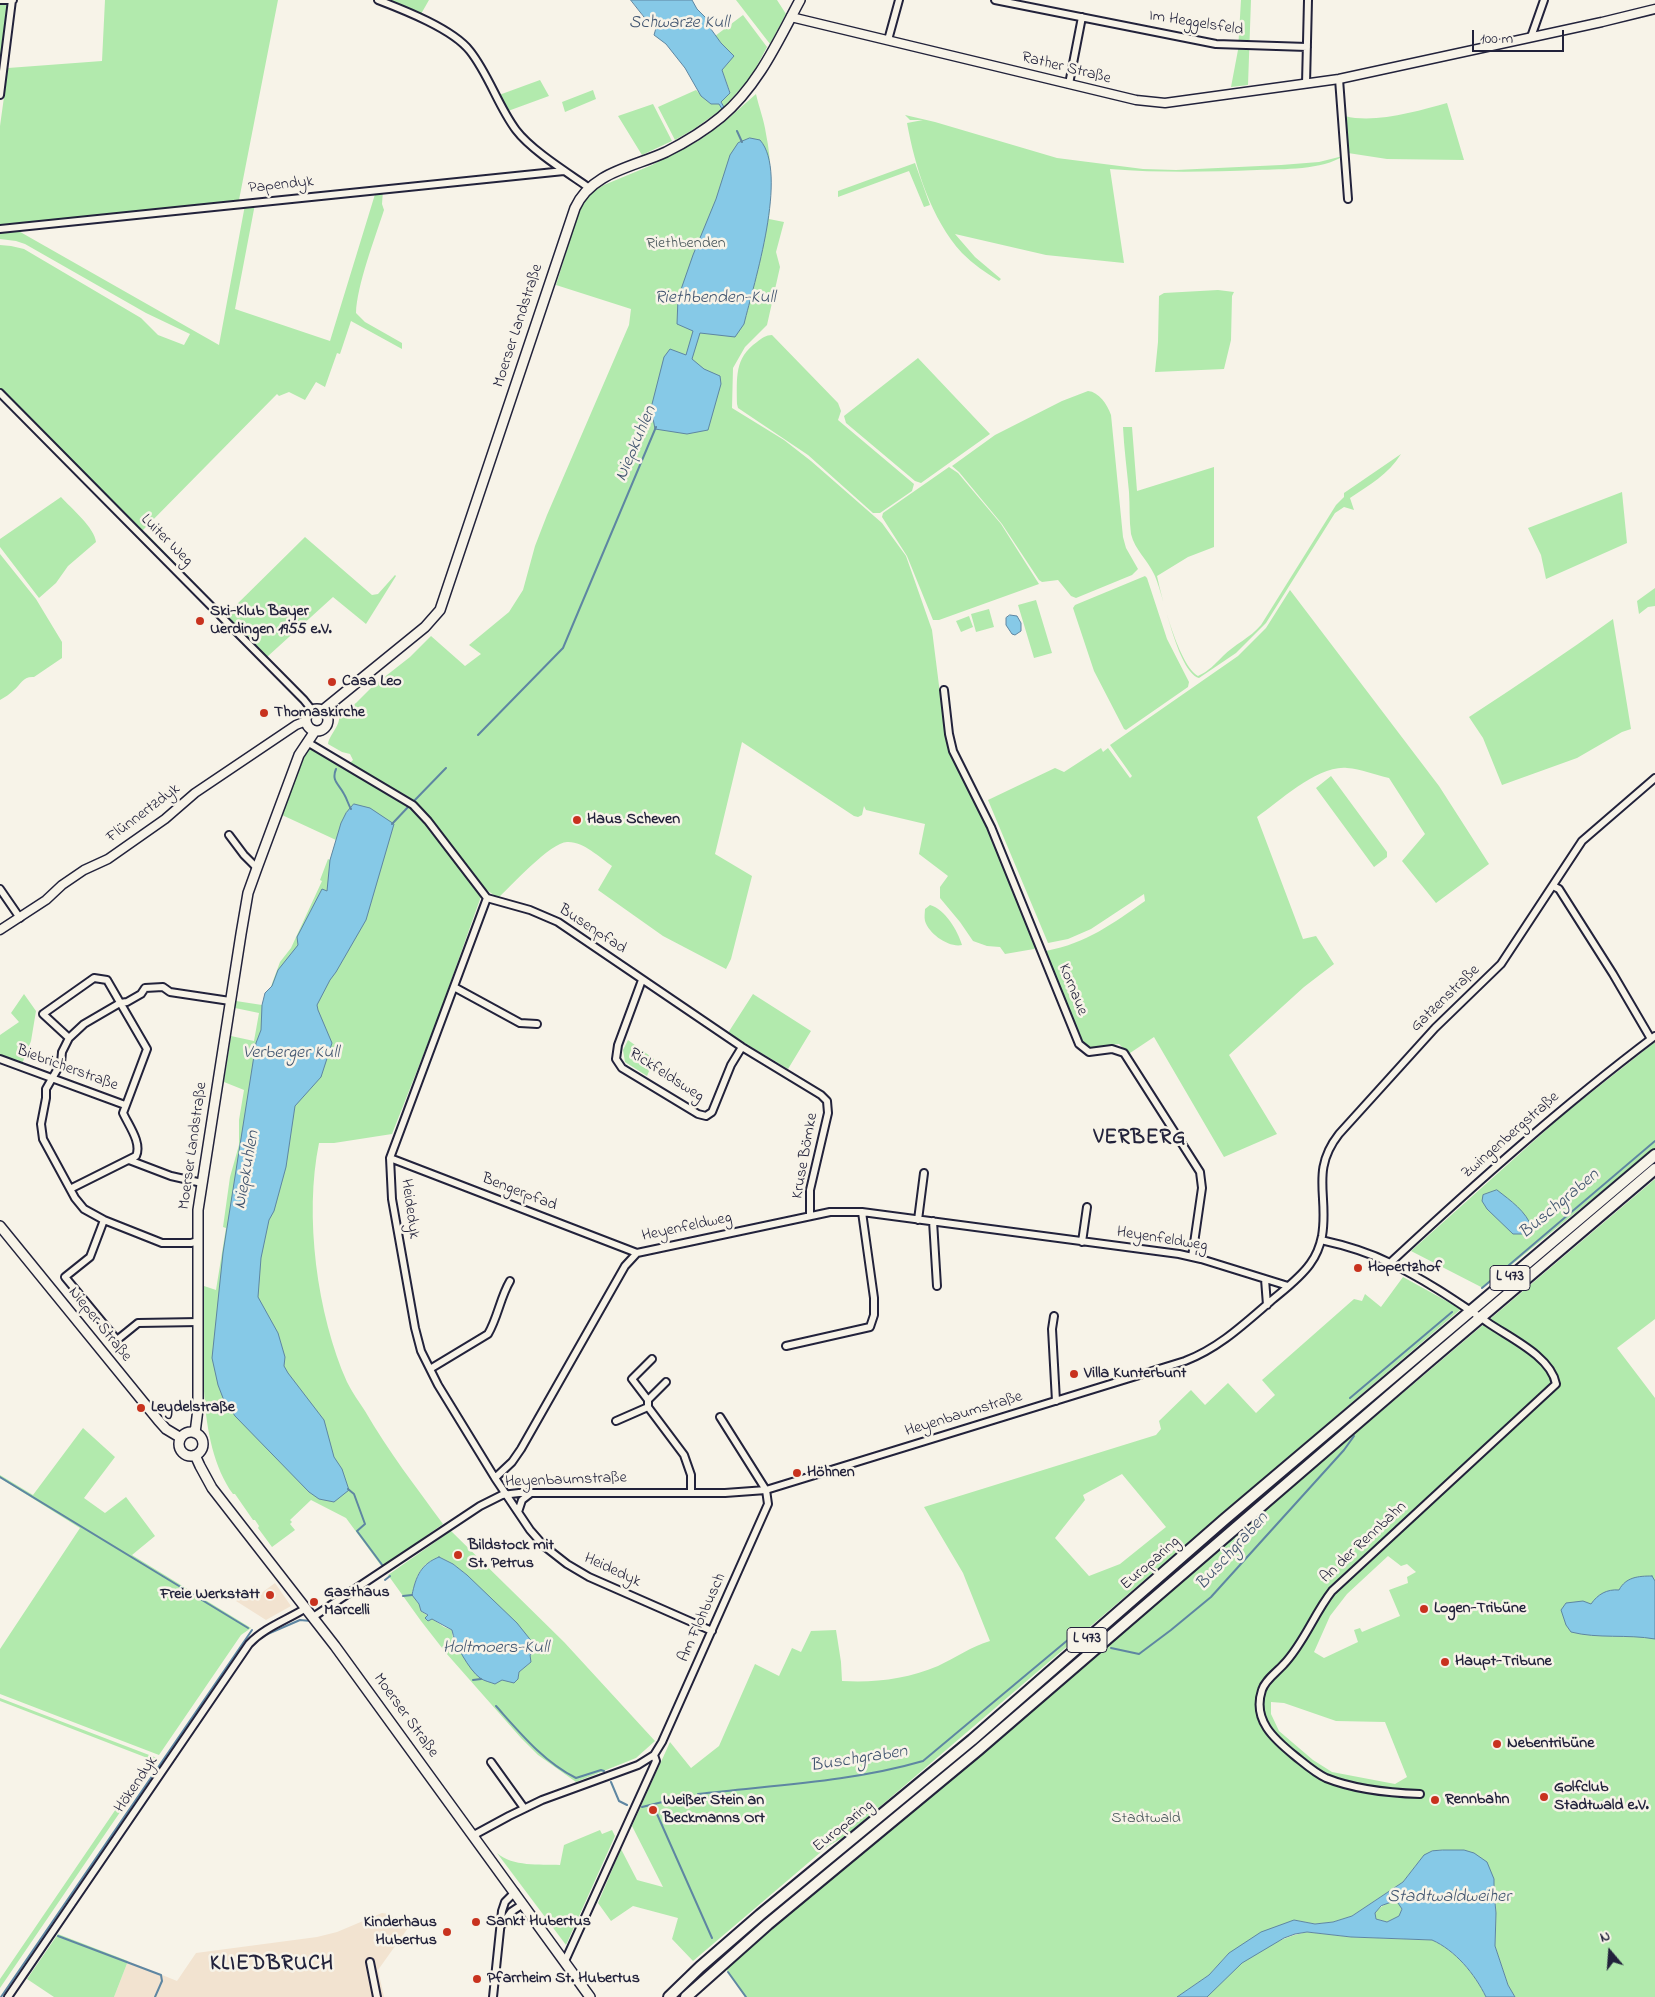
<!DOCTYPE html>
<meta charset="utf-8">
<style>
body{margin:0}
#map{position:relative;width:1655px;height:1997px;overflow:hidden;background:#f7f3e8;font-family:"Indie Flower",sans-serif}
canvas{display:block}
.north{position:absolute;left:1585px;top:1927px;width:50px;height:50px;-webkit-text-stroke:4px #f7f3e8;paint-order:stroke;rotate:342deg;font-size:14px;font-weight:700;line-height:20px;text-align:center;color:#22223b}
.north::after{content:'';display:block;margin:auto;width:18px;height:22px;background:#22223b;clip-path:polygon(50% 0,100% 100%,50% 72%,0 100%)}
.scale{position:absolute;left:1472px;top:30px;width:92px;height:22px;box-sizing:border-box;border:2px solid #22223b;border-top:0;padding-left:6px;font-size:15px;line-height:18px;white-space:nowrap;color:#22223b;-webkit-text-stroke:4px #f7f3e8;paint-order:stroke}
</style>
<div id="map">
<canvas width="1655" height="1997"></canvas>
<div class="north">N</div>
<div class="scale">100 m</div>
</div>
<script>
const ctx = document.querySelector('canvas').getContext('2d');
ctx.lineJoin = 'round';
function fillPath(path, color) { ctx.fillStyle = color; ctx.fill(path, 'evenodd'); }
function stroke(path, color, width, dash) { ctx.strokeStyle = color; ctx.lineWidth = width; ctx.lineCap = dash ? 'butt' : 'round'; ctx.setLineDash(dash || []); ctx.stroke(path); }
function drawText(font, color, halo, rows, align = 'center') {
  ctx.font = font + ' "Indie Flower",sans-serif'; ctx.lineWidth = 5; ctx.setLineDash([]); ctx.textBaseline = 'middle'; ctx.strokeStyle = halo; ctx.fillStyle = color; for (const [text, x, y, turn = 0] of rows) {
    ctx.save(); ctx.translate(x, y); ctx.rotate((+turn || 0) * Math.PI / 180); ctx.textAlign = isNaN(turn) ? turn : align; if (halo) ctx.strokeText(text, 0, 0); ctx.fillText(text, 0, 0); ctx.restore();
  }
}
fillPath(new Path2D(`
 M275 1583 291 1606 266 1620 236 1601 254 1586 260 1594Z
 M382 1913 389 1914 408 1928 378 1970 384 1997H114L128 1961 177 1981 196 1953 317 1937 337 1932Z`), '#f2e3d0');
fillPath(new Path2D(`
 M105 0H278L239 200 0 225V126L8 68 102 61Z
 M387 0H429L421 14Z
 M736 0H777L786 14 770 44Z
 M1241 0H1251L1248 85 1231 87 1238 50Z
 M0 3H9L0 71Z
 M743 15 767 47 751 77 724 107 721 102 730 92 722 70 733 56 715 36Z
 M540 80 549 96 508 111 499 95Z
 M593 90 596 99 565 112 562 102Z
 M696 90 711 104H719L722 109 694 129 675 140 658 107Z
 M756 94C759 108 764 119 766 134 772 162 771 190 769 219L784 222 776 252 780 267 767 325 745 347 733 368 732 408 784 440 811 461 882 523 906 556 932 630 944 725 951 752 1000 855 1037 946 1034 949 1005 954 1000 947 987 946 973 941 960 922 940 898V887L948 876 919 854 925 824 866 810 864 806 862 815 858 817 854 816 742 742 715 854 752 876 731 959 726 969 663 936 598 890 612 866C599 857 583 841 567 842 551 842 511 886 498 898L484 888 437 1020 392 1134 334 1143H319C304 1216 317 1314 347 1382 352 1392 359 1402 365 1411 388 1451 416 1487 443 1524L382 1567 346 1518 311 1500 290 1520 292 1522 290 1524 295 1530 272 1547 258 1528 259 1526 255 1520H253L235 1494H233C195 1441 204 1349 204 1286L216 1290 226 1228 223 1227 230 1177 239 1145V1120L244 1090 224 1082 231 1036 254 1041 259 1013 235 1008 236 1001 262 1005 263 1008 280 962 291 948 322 881 320 880 328 859 330 860 336 840 282 815 284 809 309 745 357 769 350 763 353 760 350 754 342 752 328 744C329 733 348 720 334 709L337 707 342 712 356 703 373 686 410 657 431 636 465 666 481 654 469 645 509 612 523 590 535 546 547 515 629 325 631 309 556 285 581 205 591 193 604 185 652 165 698 141 722 124Z
 M1447 103 1464 160 1387 159 1348 153 1345 116C1374 124 1418 111 1447 103Z
 M653 104 672 141 642 155 618 116Z
 M905 115 935 122 1057 158 1143 169 1176 170 1281 165 1319 162 1343 156C1323 170 1283 169 1257 170 1208 172 1160 173 1110 169L1124 263 1046 255 955 234 975 257 1001 279 999 281C986 273 973 264 962 253 931 219 915 167 907 123L923 120H910Z
 M915 163 930 205 924 207 909 171 838 197V191Z
 M383 190 382 204 384 210C375 238 357 285 356 313L365 322 402 343V349L351 321 340 354 337 353 325 387 316 382 305 400 289 392 279 396 277 394 142 531 0 389V245L11 246 24 249 141 318 158 335 184 345 190 334 146 313 25 244 16 241 0 239V230L15 229 219 345 245 205 255 204 235 309 330 341 376 191Z
 M1218 290 1234 292 1232 296 1231 340 1224 369 1155 372 1158 342 1159 296 1164 293Z
 M772 335 838 403 841 411 838 420 914 484 912 491 880 513H873L808 455 738 408 737 404C737 378 734 358 757 342 762 338 766 335 772 335Z
 M918 358 990 434 921 483 915 481 846 423 844 416Z
 M1088 391C1099 392 1107 404 1111 415L1123 537 1126 548 1138 569 1132 575 1076 598 1071 596 1058 580 1042 582 1039 580 1002 524 959 472 952 466 995 435 1062 401Z
 M1123 427H1132L1137 491 1214 467V547L1188 557 1157 576C1162 599 1179 665 1198 676 1209 671 1215 664 1223 656 1235 644 1250 638 1261 625L1336 505 1344 497V493L1401 454C1389 474 1369 485 1350 498L1354 510 1344 507 1335 513 1266 623 1236 653 1199 678C1177 671 1164 594 1154 574 1147 559 1135 550 1131 534 1129 520 1130 506 1129 492 1127 470 1124 449 1123 427Z
 M949 467 958 473 1001 524 1039 584 939 620H933L907 556 882 517 883 513Z
 M1622 492 1627 543 1546 579 1541 555 1528 528Z
 M61 497C70 507 95 528 96 542L68 566 56 583 39 598 0 547V539Z
 M142 532 146 533 226 615 305 537 372 595 378 594 395 575 396 576 366 624 333 597 267 657Z
 M0 554 36 599 62 642V658L34 677C23 676 21 684 14 690 10 694 5 697 0 700Z
 M1145 576 1147 578 1167 639 1189 682 1188 687 1126 730 1124 729 1094 671 1073 608 1075 605Z
 M1655 588V606L1648 607 1639 614 1637 601Z
 M1290 590 1439 786 1489 864 1436 903 1402 861 1425 834 1389 778C1375 775 1361 769 1347 768 1318 765 1280 801 1257 817L1303 939 1316 936 1334 964 1304 987 1229 1055 1277 1134 1224 1157 1154 1037 1127 1055 1124 1049 1119 1044 1087 1048 1080 1040 1046 951C1087 943 1112 924 1145 901L1144 894 1091 929 1068 939 1048 943 988 800 1055 768 1064 772 1101 748 1103 752 1108 748 1130 778 1132 776 1110 745 1238 656 1266 628Z
 M1036 600 1052 653 1034 658 1018 605Z
 M989 609 994 627 976 632 971 614Z
 M969 616 973 627 961 632 956 621Z
 M1613 619 1631 729 1622 732 1577 758 1502 785 1483 738 1469 717C1518 685 1566 653 1613 619Z
 M1331 776 1387 852V857L1374 867 1316 788Z
 M930 905C945 909 958 931 962 945 949 948 929 934 925 921 924 917 925 912 925 909Z
 M24 994 36 1011 31 1041 22 1064 0 1056V1035L19 1022 11 1013Z
 M753 994 811 1031 788 1069 728 1033Z
 M628 1040 654 1059 647 1076 625 1062 623 1050Z
 M1655 1042V1148L1483 1288 1411 1251 1564 1114Z
 M1655 1179V1319L1617 1348 1655 1398V1997H1515L1508 1985 1495 1946 1496 1913 1494 1892V1879L1464 1850H1443L1432 1851 1417 1864 1403 1882 1352 1916 1333 1922 1315 1924 1294 1920 1229 1953 1209 1975 1177 1997H745L725 1967 888 1830ZM1388 1556 1401 1566 1407 1564 1416 1572 1407 1577 1408 1583 1389 1590 1400 1616 1362 1632 1360 1628 1354 1630 1358 1642 1324 1658 1314 1652 1330 1616 1347 1594ZM1271 1702 1284 1703 1336 1721 1385 1722 1407 1777 1395 1784 1332 1772 1313 1760 1279 1731 1271 1714Z
 M1403 1277 1461 1309 862 1822 844 1837 828 1846 693 1961 672 1939 678 1918 633 1906 611 1921 598 1903 621 1849 637 1880 663 1887 632 1826 670 1742 691 1768 719 1746 755 1664 779 1676 792 1648 801 1652 811 1631 836 1630 841 1662 842 1681C875 1683 907 1679 938 1666 955 1658 972 1646 990 1641L963 1573 924 1507 1156 1435 1161 1429 1159 1421 1191 1390 1205 1405 1228 1383 1256 1413 1275 1395 1262 1380 1354 1299 1362 1301 1365 1294 1381 1307ZM1122 1474 1166 1527 1120 1564 1089 1576 1055 1538 1085 1500 1083 1495Z
 M83 1428 115 1457 84 1498 105 1513 126 1497 155 1536 132 1555 251 1628 241 1635 159 1755 0 1694V1649L80 1528 0 1478V1475L33 1495Z
 M451 1531 564 1642 655 1741 636 1758 576 1782 538 1755 521 1738 446 1653 421 1621 388 1575ZM439 1557 453 1564 467 1575 531 1662 519 1672 518 1679 502 1680 462 1652 453 1639 452 1630 444 1627 421 1611 419 1604 412 1595C416 1576 420 1564 439 1557Z
 M0 1698 157 1758 0 1988V1979L150 1759 0 1701Z
 M600 1830 602 1834 612 1830 615 1836 566 1945 497 1853C513 1867 539 1864 560 1865L564 1845Z
 M1395 1901C1402 1904 1403 1910 1399 1916L1387 1922 1376 1919 1375 1913C1380 1906 1387 1903 1395 1901Z
 M1307 1932 1351 1937 1432 1940C1455 1950 1475 1974 1486 1997H1207C1227 1968 1273 1938 1307 1932Z
 M58 1934 128 1961 114 1997H54L27 1979Z`), '#b2eaad');
const water = new Path2D(`
 M631 0H692L697 9 706 18 708 25 721 43 734 56 722 70 730 93 721 102 724 107 722 109 719 104H711L701 96 685 68 666 44 654 35 656 28 648 22Z
 M750 138 760 140C789 173 754 283 744 324L735 337 700 333 692 359 704 369 720 376 721 384 708 430 687 434 655 429 651 408 664 357 670 349 686 355 693 331 677 324 678 298 693 255 716 199 730 155 738 143Z
 M1010 615 1017 616 1021 623V631L1015 635 1012 634 1006 625V618Z
 M354 804 370 808 394 824 366 920 336 972 330 980 317 1005 318 1010 332 1043 321 1077 295 1106 286 1167 274 1211 269 1220 261 1258 258 1297 278 1333 285 1357 284 1366 288 1373 324 1420 334 1457 342 1469 349 1490 334 1502 319 1499 309 1492 235 1416 223 1398 218 1385 212 1358 223 1253 256 1043 261 1030 262 1005 265 993 272 986 278 970 298 945 297 937 322 889 327 891 330 860 341 823 346 813Z
 M1497 1190C1511 1201 1526 1211 1532 1228L1523 1234H1513L1487 1209 1482 1201 1483 1195Z
 M439 1557 453 1564 467 1575 517 1623 533 1643 534 1652 530 1655 531 1662 519 1672 518 1679 514 1683 502 1680 495 1684C490 1682 484 1681 480 1678 469 1670 454 1643 452 1630L432 1619 428 1621 425 1618 428 1615 421 1611 419 1604 412 1595C416 1576 421 1564 439 1557Z
 M1652 1576 1655 1581V1639C1627 1634 1598 1639 1571 1632L1566 1625 1561 1610 1566 1603 1583 1601 1591 1604C1598 1594 1607 1589 1619 1590 1626 1577 1638 1576 1652 1576Z
 M1443 1850H1464L1474 1853 1487 1862 1494 1879V1892L1496 1913 1495 1946 1508 1985 1515 1997H1486C1475 1974 1455 1950 1432 1940L1351 1937 1307 1932 1295 1934 1284 1938 1242 1963 1207 1997H1177L1209 1975 1229 1953 1261 1932 1294 1920 1315 1924 1333 1922 1352 1916 1403 1882 1424 1855 1432 1851ZM1395 1901 1398 1903 1402 1909 1399 1916 1387 1922 1376 1919 1375 1913 1381 1906Z`);
fillPath(water, '#86c9e7');
stroke(water, '#5e86a2', 1);
stroke(new Path2D(`
 M737 131 742 142
 M478 735 563 648 656 427
 M336 769C331 781 339 784 344 794 347 799 348 804 351 809
 M413 802 446 768
 M392 824 409 806
 M1482 1288 1655 1141
 M1350 1398 1452 1312
 M0 1477 248 1628
 M348 1489 354 1494 365 1524 357 1531 383 1566
 M385 1580 390 1576
 M403 1596 412 1595
 M263 1636 300 1620 311 1621
 M1111 1648 1139 1654 1171 1630 1211 1597 1344 1450 1354 1436
 M473 1680 481 1679
 M496 1706C521 1734 543 1761 576 1778L601 1770 604 1771
 M611 1782 619 1801 627 1805
 M698 1794C773 1785 851 1782 923 1761L1069 1639
 M653 1805 712 1938
 M642 1807 687 1796
 M58 1936 161 1975 162 1981 155 1997
 M728 1972 746 1997
 M1 1997 252 1630`), '#5e86a2', 2);
const minor = new Path2D(`
 M0 0H13
 M378 0C404 10 453 29 470 51 489 75 498 106 516 130 531 150 568 173 588 187
 M995 0 1216 44 1307 47
 M1531 37 1544 0
 M888 40 899 0
 M1339 79 1348 199
 M1069 84 1082 17
 M1306 84 1308 0
 M0 95 12 0
 M0 229 564 171
 M0 393 304 700 312 710
 M944 690 949 734 953 751 991 827 1079 1044 1089 1052 1112 1049 1124 1053 1200 1172 1202 1188 1192 1257
 M307 742 413 805 428 821 487 898 530 910 558 922 742 1047 821 1095 827 1101 828 1113 810 1190V1216
 M229 835 244 855 257 868
 M1553 886 1559 889 1613 974 1651 1039
 M0 889 20 918
 M487 898 390 1158 392 1199 415 1328 421 1351 438 1385 495 1478 530 1530 544 1546 567 1564 589 1577 712 1631
 M642 980 618 1045 616 1059 622 1068 698 1114 706 1116 712 1112 731 1065 742 1047
 M454 987 520 1023 537 1024
 M69 1038 43 1014 94 978 107 980 147 1049 123 1113C129 1126 142 1143 136 1156L70 1189
 M0 1059 125 1105
 M390 1158 637 1253
 M129 1160 171 1176 202 1183
 M104 1220 90 1257 65 1277 117 1340 138 1323 199 1322
 M918 1220 924 1173
 M933 1221 937 1286
 M1321 1240C1344 1245 1368 1252 1390 1263 1424 1279 1456 1301 1487 1322 1508 1337 1551 1356 1556 1384L1332 1591C1314 1614 1304 1643 1284 1664 1277 1672 1265 1680 1262 1690 1252 1720 1274 1739 1295 1756 1305 1764 1315 1773 1326 1778 1356 1790 1389 1793 1420 1794
 M198 1241 191 1243H162L104 1220 84 1209 75 1198 43 1139 41 1124 46 1098V1089L61 1063 62 1052 69 1038 84 1024 120 1003 127 1002 141 994 145 988 163 987 170 992 230 1001
 M1082 1242 1087 1207
 M1390 1263C1475 1184 1562 1106 1655 1036
 M1265 1279 1267 1305
 M1054 1316 1052 1329 1056 1401
 M786 1346 870 1327 874 1315V1298L862 1212
 M430 1369 488 1334C498 1317 500 1298 510 1281
 M648 1400 666 1382
 M648 1407V1400L632 1379 652 1359
 M616 1421 648 1407 684 1455 691 1475V1493
 M495 1478 512 1462 521 1449 625 1266 637 1253 830 1212H862L1179 1254 1201 1259 1288 1286
 M518 1512 522 1500 531 1493
 M313 1617 480 1506 502 1495 519 1493H725L766 1490 1185 1361C1219 1348 1244 1324 1272 1300 1285 1289 1300 1278 1310 1264 1316 1256 1320 1246 1322 1236 1329 1196 1310 1171 1339 1134L1435 1028 1501 964 1582 841 1655 778
 M491 1762 524 1808
 M474 1835 509 1816 542 1800 638 1765 654 1755 662 1742 768 1504 766 1490 720 1417
 M502 1925 511 1912 523 1904
 M565 1961 656 1761 654 1755
 M370 1962 377 1997
 M8 1997 249 1644C265 1627 287 1620 306 1608
 M493 1997 502 1911 505 1902 515 1892`);
const tertiary = new Path2D(`
 M791 17 1136 100 1165 103 1339 79 1602 22 1655 9
 M0 930 46 900 62 885 84 870 108 859 165 819 195 793 296 725 306 721`);
const secondary = new Path2D(`
 M306 720a11 11 0 1 1 22 0a11 11 0 1 1-22 0Z
 M323 710 425 627 440 610 575 208C591 172 634 167 666 152 686 142 704 131 721 117 758 86 778 41 800 0
 M0 1226 158 1420 166 1429 181 1438
 M179 1444a12 12 0 1 1 24 0a12 12 0 1 1-24 0Z
 M195 1433 198 1409V1210L241 934 248 893 257 868 299 755 315 731
 M195 1455 200 1466 212 1488 335 1646 590 1997`);
const primary = new Path2D(`
 M669 1997 700 1967 760 1915 972 1740 1225 1519 1655 1155
 M686 1997 768 1924 978 1750 1427 1363 1655 1169`);
stroke(minor, '#22223b', 10);
stroke(tertiary, '#22223b', 11);
stroke(secondary, '#22223b', 12);
stroke(primary, '#22223b', 14);
stroke(minor, '#f7f3e8', 6);
stroke(tertiary, '#f7f3e8', 8);
stroke(secondary, '#f7f3e8', 9);
stroke(primary, '#f7f3e8', 10);
for (const [x, y, r, color] of [
 [200,621,5,"#c8321e"],
 [332,682,5,"#c8321e"],
 [264,713,5,"#c8321e"],
 [577,820,5,"#c8321e"],
 [1358,1268,5,"#c8321e"],
 [1074,1374,5,"#c8321e"],
 [141,1408,5,"#c8321e"],
 [797,1473,5,"#c8321e"],
 [458,1555,5,"#c8321e"],
 [270,1595,5,"#c8321e"],
 [314,1602,5,"#c8321e"],
 [1424,1609,5,"#c8321e"],
 [1445,1662,5,"#c8321e"],
 [1497,1744,5,"#c8321e"],
 [1544,1797,5,"#c8321e"],
 [1435,1800,5,"#c8321e"],
 [653,1810,5,"#c8321e"],
 [476,1922,5,"#c8321e"],
 [447,1932,5,"#c8321e"],
 [477,1979,5,"#c8321e"]
]) { const dot = new Path2D(); dot.arc(x, y, r, 0, 2 * Math.PI); ctx.fillStyle = color; ctx.fill(dot); stroke(dot, '#f7f3e8', 2); }
for (const [x, y, w] of [
 [1510,1278,40],
 [1087,1640,40]
]) { const box = new Path2D(); box.roundRect(x - w / 2, y - 12.5, w, 25, 4); ctx.fillStyle = '#f7f3e8'; ctx.fill(box); stroke(box, '#22223b', 1); }
drawText('bold 15px', '#22223b', null, [
 ["L 473",1510,1278],
 ["L 473",1087,1640]
]);
drawText('16px', '#22223b', '#f7f3e8', [
 ["Im Heggelsfeld",1196,24,9],
 ["Rather Straße",1066,69,14],
 ["Papendyk",281,186,-6],
 ["Moerser Landstraße",519,326,-72],
 ["Luiter Weg",166,541,45],
 ["Flünnertzdyk",144,814,-37],
 ["Busenpfad",592,930,33],
 ["Kornaue",1072,990,68],
 ["Gatzenstraße",1446,999,-44],
 ["Biebricherstraße",67,1069,20],
 ["Rickfeldsweg",666,1076,33],
 ["Zwingenbergstraße",1511,1136,-41],
 ["Moerser Landstraße",194,1146,-82],
 ["Kruse Bömke",806,1156,-80],
 ["Bengerpfad",519,1193,21],
 ["Heidedyk",409,1209,82],
 ["Heyenfeldweg",687,1228,-12],
 ["Heyenfeldweg",1162,1240,9],
 ["Nieper Straße",99,1325,51],
 ["Heyenbaumstraße",964,1415,-17],
 ["Heyenbaumstraße",566,1481,-2],
 ["An der Rennbahn",1364,1543,-43],
 ["Europaring",1151,1564,-41],
 ["Heidedyk",612,1571,25],
 ["Am Flohbusch",703,1618,-66],
 ["Moerser Straße",405,1716,54],
 ["Hökendyk",137,1785,-56],
 ["Europaring",844,1827,-39]
]);
drawText('16px', '#465458', '#f7f3e8', [
 ["Riethbenden",686,244],
 ["Stadtwald",1146,1819]
]);
drawText('bold 16px', '#22223b', '#f7f3e8', [
 ["Ski-Klub Bayer",210,612],
 ["Uerdingen 1955 e.V.",210,630],
 ["Casa Leo",342,682],
 ["Thomaskirche",274,713],
 ["Haus Scheven",587,820],
 ["Hopertzhof",1368,1268],
 ["Villa Kunterbunt",1084,1374],
 ["Leydelstraße",151,1408],
 ["Höhnen",807,1473],
 ["Bildstock mit",468,1546],
 ["St. Petrus",468,1564],
 ["Gasthaus",324,1593],
 ["Marcelli",324,1611],
 ["Freie Werkstatt",260,1595,"right"],
 ["Logen-Tribüne",1434,1609],
 ["Haupt-Tribune",1455,1662],
 ["Nebentribüne",1507,1744],
 ["Golfclub",1554,1788],
 ["Stadtwald e.V.",1554,1806],
 ["Rennbahn",1445,1800],
 ["Weißer Stein an",663,1801],
 ["Beckmanns Ort",663,1819],
 ["Sankt Hubertus",486,1922],
 ["Kinderhaus",437,1923,"right"],
 ["Hubertus",437,1941,"right"],
 ["Pfarrheim St. Hubertus",487,1979]
], 'left');
drawText('italic 18px', '#40546f', '#f7f3e8', [
 ["Schwarze Kull",679,24],
 ["Riethbenden-Kull",715,299],
 ["Niepkuhlen",637,444,-67],
 ["Verberger Kull",291,1054],
 ["Niepkuhlen",248,1170,-80],
 ["Buschgraben",1560,1205,-40],
 ["Buschgraben",1233,1552,-48],
 ["Holtmoers-Kull",496,1649],
 ["Buschgraben",859,1760,-9],
 ["Stadtwaldweiher",1449,1898]
]);
ctx.letterSpacing = '1px';
drawText('bold 21px', '#22223b', '#f7f3e8', [
 ["VERBERG",1140,1140],
 ["KLIEDBRUCH",272,1966]
]);
ctx.letterSpacing = '0px';
</script>
